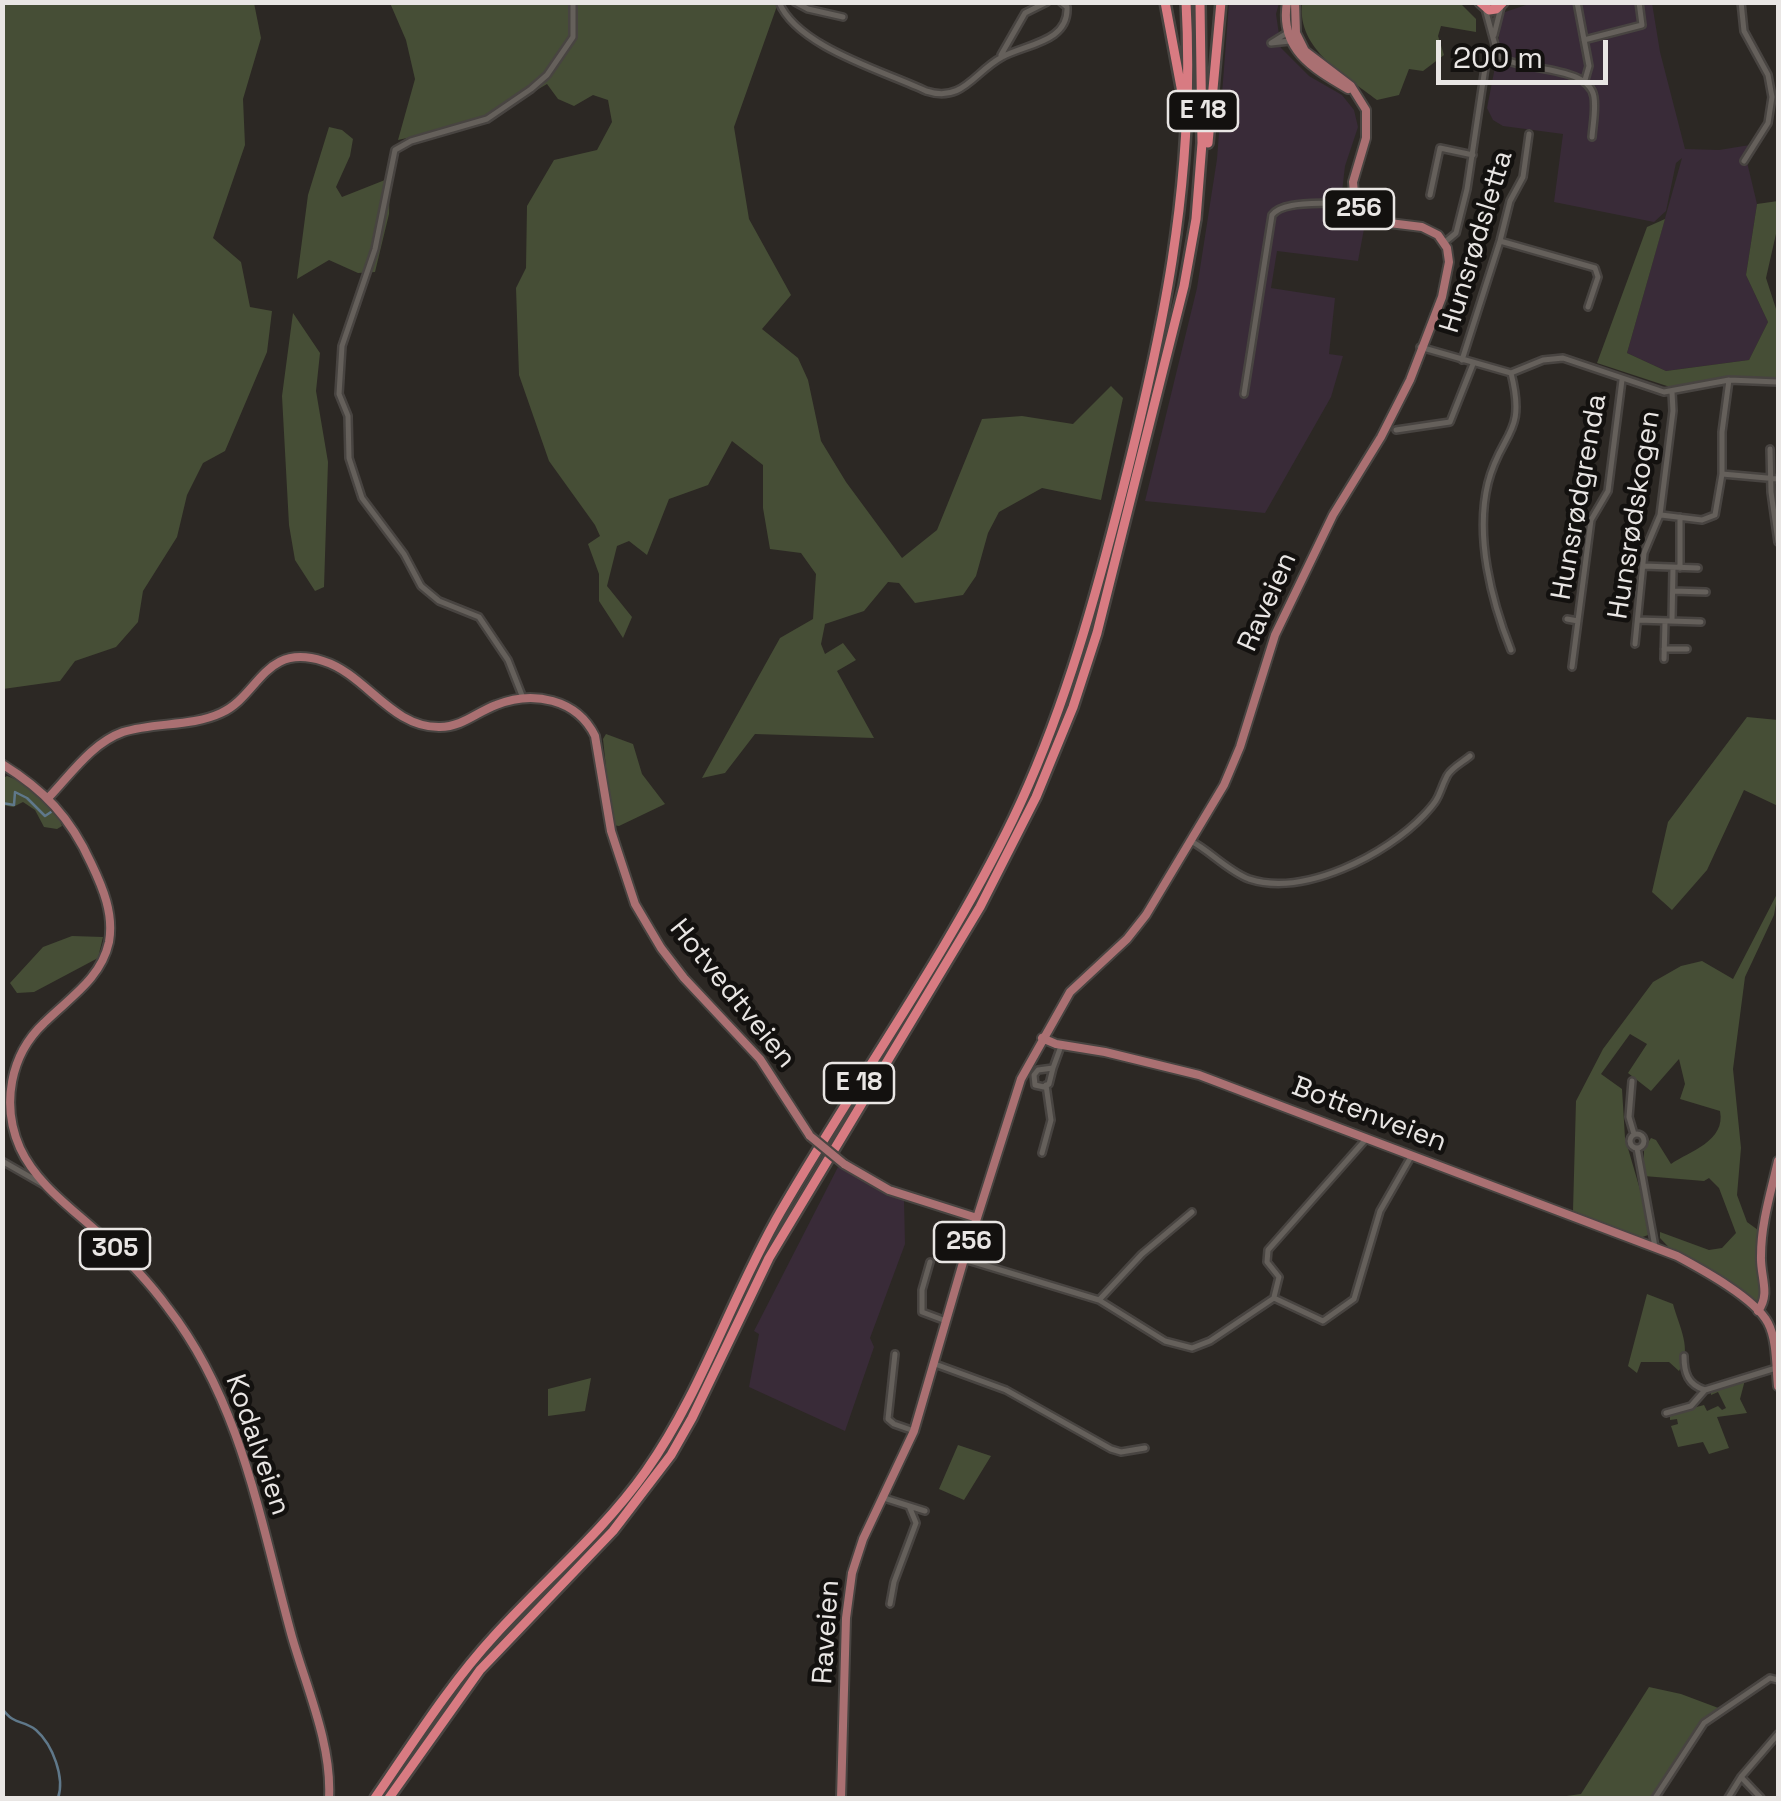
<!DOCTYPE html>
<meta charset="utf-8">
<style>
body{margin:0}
#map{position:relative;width:1781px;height:1801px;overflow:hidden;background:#2c2824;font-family:"Space Grotesk",sans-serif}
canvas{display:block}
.frame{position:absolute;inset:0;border:5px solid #e9e6e4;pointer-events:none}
.scale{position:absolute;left:1436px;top:40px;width:172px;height:45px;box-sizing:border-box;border:5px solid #e9e6e4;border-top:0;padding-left:12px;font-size:30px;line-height:35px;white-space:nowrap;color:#e9e6e4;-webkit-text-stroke:8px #13110f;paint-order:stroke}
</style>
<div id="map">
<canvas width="1781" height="1801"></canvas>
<div class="frame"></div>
<div class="scale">200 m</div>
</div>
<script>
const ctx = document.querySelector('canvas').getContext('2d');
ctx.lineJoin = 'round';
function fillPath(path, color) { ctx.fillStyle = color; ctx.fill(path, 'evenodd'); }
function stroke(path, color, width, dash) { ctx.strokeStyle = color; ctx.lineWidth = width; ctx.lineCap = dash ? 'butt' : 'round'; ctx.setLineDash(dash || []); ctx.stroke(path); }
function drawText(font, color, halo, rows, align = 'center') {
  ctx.font = font + ' "Space Grotesk",sans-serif'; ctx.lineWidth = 9; ctx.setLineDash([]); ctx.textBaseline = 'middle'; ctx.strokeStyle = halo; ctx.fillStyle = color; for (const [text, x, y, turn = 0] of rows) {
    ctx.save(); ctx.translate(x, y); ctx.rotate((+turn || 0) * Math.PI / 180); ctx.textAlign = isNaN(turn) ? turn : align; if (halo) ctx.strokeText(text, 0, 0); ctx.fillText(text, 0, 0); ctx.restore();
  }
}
fillPath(new Path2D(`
 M1229 3H1279L1276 14 1281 48 1309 76 1342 95 1354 110 1358 127 1345 166 1342 192 1347 214 1364 229 1358 261 1277 251 1271 288 1335 298 1329 354 1343 356 1331 397 1265 513 1145 501 1197 288 1217 159Z
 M1532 3H1652L1660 52 1685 149 1719 150 1750 145 1747 162 1757 204 1746 275 1768 322 1749 360 1666 371 1627 353 1682 158 1676 163 1666 211 1654 222 1554 202 1563 134 1503 126 1493 120 1487 108 1495 67 1504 55 1498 43 1501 21 1505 12Z
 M838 1167 904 1200 905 1244 870 1338 874 1347 845 1431 749 1387 759 1334 754 1331Z`), '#392b38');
fillPath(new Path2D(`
 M2 3H254L261 38 243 99 245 145 213 238 241 262 250 307 272 311 267 352 225 451 203 463 187 495 177 537 143 591 138 622 116 647 75 661 60 681 3 689Z
 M390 3H781L777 6 734 127 749 219 791 295 762 329 798 358 808 380 821 441 846 482 902 558 937 530 982 419 1022 416 1073 424 1111 386 1123 398 1101 500 1042 488 999 512 988 533 976 576 963 595 915 603 899 583 888 582 864 611 825 624 821 644 825 654 843 643 856 660 837 671 874 738 755 734 725 773 702 778 780 638 813 619 816 574 801 553 770 549 763 508V465L732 441 708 485 669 499 647 555 629 541 617 546 607 586 632 617 623 638 599 601V574L588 544 600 536 595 525 549 461 519 375 516 288 526 268 527 206 554 160 597 150 612 122 608 100 593 95 574 106 558 99 547 84 486 120 398 140 415 79 406 40Z
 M1302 3H1460L1476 19V32L1441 26 1438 36 1444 55 1423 71 1409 69 1399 95 1377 100C1345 75 1297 50 1302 3Z
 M329 127 342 130 353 139 350 156 336 187 342 197 390 178 389 214 375 272 358 273 329 260 297 279 308 195Z
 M1778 201V225L1766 278 1778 315V380L1740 376 1673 388 1597 363 1647 227 1665 219 1627 353 1666 371 1749 360 1768 322 1746 275 1757 204Z
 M293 313 320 353 316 391 328 462 324 587 315 591 295 560 289 525 282 396Z
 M1747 717 1778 720V806L1744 790 1707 870 1672 910 1652 892 1668 822Z
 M606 734 633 744 642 774 665 804 619 826 612 825 603 739Z
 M7 776C28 783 56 804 62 826L57 829 44 827 35 810 23 802 13 807 3 805 2 779Z
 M1778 892 1774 915 1745 977 1733 1069 1741 1148 1737 1195 1747 1222 1758 1230 1765 1292 1758 1310 1677 1256 1660 1238V1232L1709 1250 1722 1248 1736 1233 1719 1188 1709 1178 1704 1181 1644 1176V1149L1651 1138 1656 1140 1671 1164C1690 1151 1726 1141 1720 1111L1680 1099 1685 1084 1679 1059 1651 1091 1628 1073 1647 1044 1630 1034 1601 1074 1622 1089 1625 1138 1650 1224 1648 1235 1640 1238 1573 1211 1576 1101 1603 1049 1653 982 1681 966 1702 961 1733 979Z
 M72 936 103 937 98 958 34 992 17 993 10 983 43 947Z
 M1647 1294 1673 1304C1679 1327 1693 1349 1679 1371L1669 1362H1641L1637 1373 1628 1366Z
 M591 1378 585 1411 548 1416V1389Z
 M1745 1380 1740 1399 1747 1413 1717 1417 1729 1448 1709 1454 1703 1442 1678 1447 1671 1426 1678 1424 1677 1419 1670 1420V1414L1704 1405 1707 1411 1718 1406 1722 1410 1726 1408 1718 1392 1711 1395V1389Z
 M958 1445 991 1456 964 1500 939 1489Z
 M1649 1687 1681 1694 1721 1709 1704 1723 1655 1798H1552L1581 1794Z`), '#464e36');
stroke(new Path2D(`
 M2 803 14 805 15 792 27 798 45 816 51 812
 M2 1708C14 1726 22 1719 36 1730 53 1745 65 1778 58 1798`), '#5f788a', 2.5);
const minor = new Path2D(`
 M779 2C797 47 884 71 926 91 963 103 974 72 1002 57 1026 44 1069 42 1067 7L1061 2
 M795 2 808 9 843 17
 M1577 2 1589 66 1585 80
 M1741 2 1744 31 1768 75 1772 97 1768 123 1744 161
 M1486 12 1498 56C1522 72 1589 65 1594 97 1596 110 1593 124 1592 137
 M1287 33H1296L1290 41 1271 43Z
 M1494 35 1501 7
 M1584 40 1642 25 1639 2
 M1001 55 1025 13 1047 2
 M1430 195 1440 148 1473 155
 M1500 241 1595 268 1598 277 1588 307
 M1444 243 1456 233 1467 189 1485 68
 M1420 347 1511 373 1543 360 1563 358 1664 392 1729 380 1778 382
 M1462 360 1500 241 1510 201 1523 177 1529 134
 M1511 373C1527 436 1501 431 1488 483 1475 536 1491 600 1511 650
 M1244 394 1272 215C1285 198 1331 207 1354 200
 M1396 430 1450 422 1473 364
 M1770 449 1771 492 1778 542
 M1722 474 1778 479
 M1661 515 1702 520 1715 515 1722 474V432L1729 380
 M1680 517V568
 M1643 566 1698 568
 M1673 591 1706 592
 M1567 619 1578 621
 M1638 620 1701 622
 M1672 620 1673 568
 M1635 644 1644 553 1660 515 1673 411 1672 392
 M1664 649H1687
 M1664 659 1665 622
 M1572 667 1591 520 1608 491 1622 380
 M523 698 508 660 479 617 439 601 421 586 404 554 362 498 349 458 348 416 339 394 342 346 375 249 395 150 411 141 487 119 531 89 547 75 573 37V2
 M1191 841C1210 851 1228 871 1249 879 1304 897 1386 855 1424 815 1442 796 1437 796 1447 776 1451 768 1463 762 1470 756
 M1053 1068 1049 1084 1044 1087 1035 1085 1034 1075 1038 1070 1053 1068 1061 1046
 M1632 1081 1629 1117 1634 1134
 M1630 1141a7 7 0 1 1 14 0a7 7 0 1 1-14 0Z
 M1637 1148 1655 1247
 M1042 1153 1051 1120 1046 1085
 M2 1161 44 1185
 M964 1259 1099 1300 1165 1341 1192 1348 1210 1341 1274 1298 1323 1321 1354 1299 1380 1211 1412 1155
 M930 1262 922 1290V1312L946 1321
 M1274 1297 1279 1277 1267 1262 1268 1250 1367 1138
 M1100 1299 1142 1254 1192 1212
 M895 1354 888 1419 894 1424 914 1431
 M1684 1356C1684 1373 1688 1385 1705 1390
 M935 1364 1006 1390 1111 1449 1121 1452 1145 1448
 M1705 1390 1776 1368
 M1666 1413 1691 1406 1705 1390
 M884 1498 925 1511
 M890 1604 894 1582 916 1523 909 1506
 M1741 1777 1761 1798
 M1655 1798 1704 1723 1770 1678 1778 1680
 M1728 1798 1741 1777 1778 1734`);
const major = new Path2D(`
 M1287 2C1279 49 1312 68 1348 89
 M2 764C44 790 70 817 91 863 103 888 114 914 109 942 101 979 69 998 44 1023 10 1055 1 1105 20 1148 37 1185 73 1209 102 1236 126 1258 149 1282 168 1308 242 1403 261 1525 292 1637 307 1689 332 1745 329 1798
 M49 797C71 774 92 743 123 732 155 722 191 727 221 713 259 696 264 642 323 661 366 674 391 728 440 727 462 727 477 712 496 705 533 690 577 699 595 736L611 831 635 904 661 948 684 978 760 1059 810 1136
 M1042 1038 1056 1044 1105 1052 1199 1075 1677 1256C1701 1269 1755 1298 1768 1323 1777 1340 1776 1367 1778 1386
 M844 1164 889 1190 977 1218
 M1758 1311C1771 1294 1760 1276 1761 1256 1761 1223 1771 1192 1778 1161
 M841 1798 846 1618 852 1573 863 1539 914 1431 964 1259 1021 1079 1070 992 1127 939 1146 915 1224 785 1240 747 1275 635 1333 515 1381 437 1410 380 1442 297 1449 262 1447 248 1438 235 1422 227 1373 221 1355 204 1353 182 1366 138V110L1351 86 1305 51 1296 33 1295 2`);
const highway = new Path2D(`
 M1165 2 1183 98
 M1480 2 1489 10 1496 9 1503 2
 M1208 143 1221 2
 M375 1798C413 1743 449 1685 495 1635 545 1580 603 1532 646 1471 702 1392 732 1295 781 1211 857 1080 947 955 1013 819 1060 721 1090 617 1117 512 1162 338 1196 184 1186 2
 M389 1798 480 1670 613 1531 671 1455 692 1418 769 1258 980 907 1036 797 1073 707 1097 633 1184 286 1196 219 1202 143 1200 2`);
stroke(minor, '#484441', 10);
stroke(major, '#484441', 12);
stroke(highway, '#484441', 14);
stroke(minor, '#65605b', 5);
stroke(major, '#aa7072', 8);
stroke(highway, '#d87b82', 9);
const majorBridge = new Path2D(`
 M810 1136 844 1164`);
stroke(majorBridge, '#484441', 12, []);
stroke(majorBridge, '#aa7072', 8);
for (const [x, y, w] of [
 [1203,111,70],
 [1359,209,70],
 [859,1083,70],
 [969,1242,70],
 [115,1249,70]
]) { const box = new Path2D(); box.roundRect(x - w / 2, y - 20, w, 40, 8); ctx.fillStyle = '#13110f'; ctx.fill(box); stroke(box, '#e9e6e4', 2.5); }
drawText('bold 25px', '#e9e6e4', null, [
 ["E 18",1203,111],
 ["256",1359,209],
 ["E 18",859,1083],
 ["256",969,1242],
 ["305",115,1249]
]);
drawText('28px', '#e9e6e4', '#13110f', [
 ["Hunsrødsletta",1477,242,-73],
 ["Hunsrødgrenda",1580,497,-80],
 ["Hunsrødskogen",1635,515,-81],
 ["Raveien",1268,602,-66],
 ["Hotvedtveien",732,994,51],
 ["Bottenveien",1369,1115,21],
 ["Kodalveien",257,1445,71],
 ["Raveien",827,1632,-86]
]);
</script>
